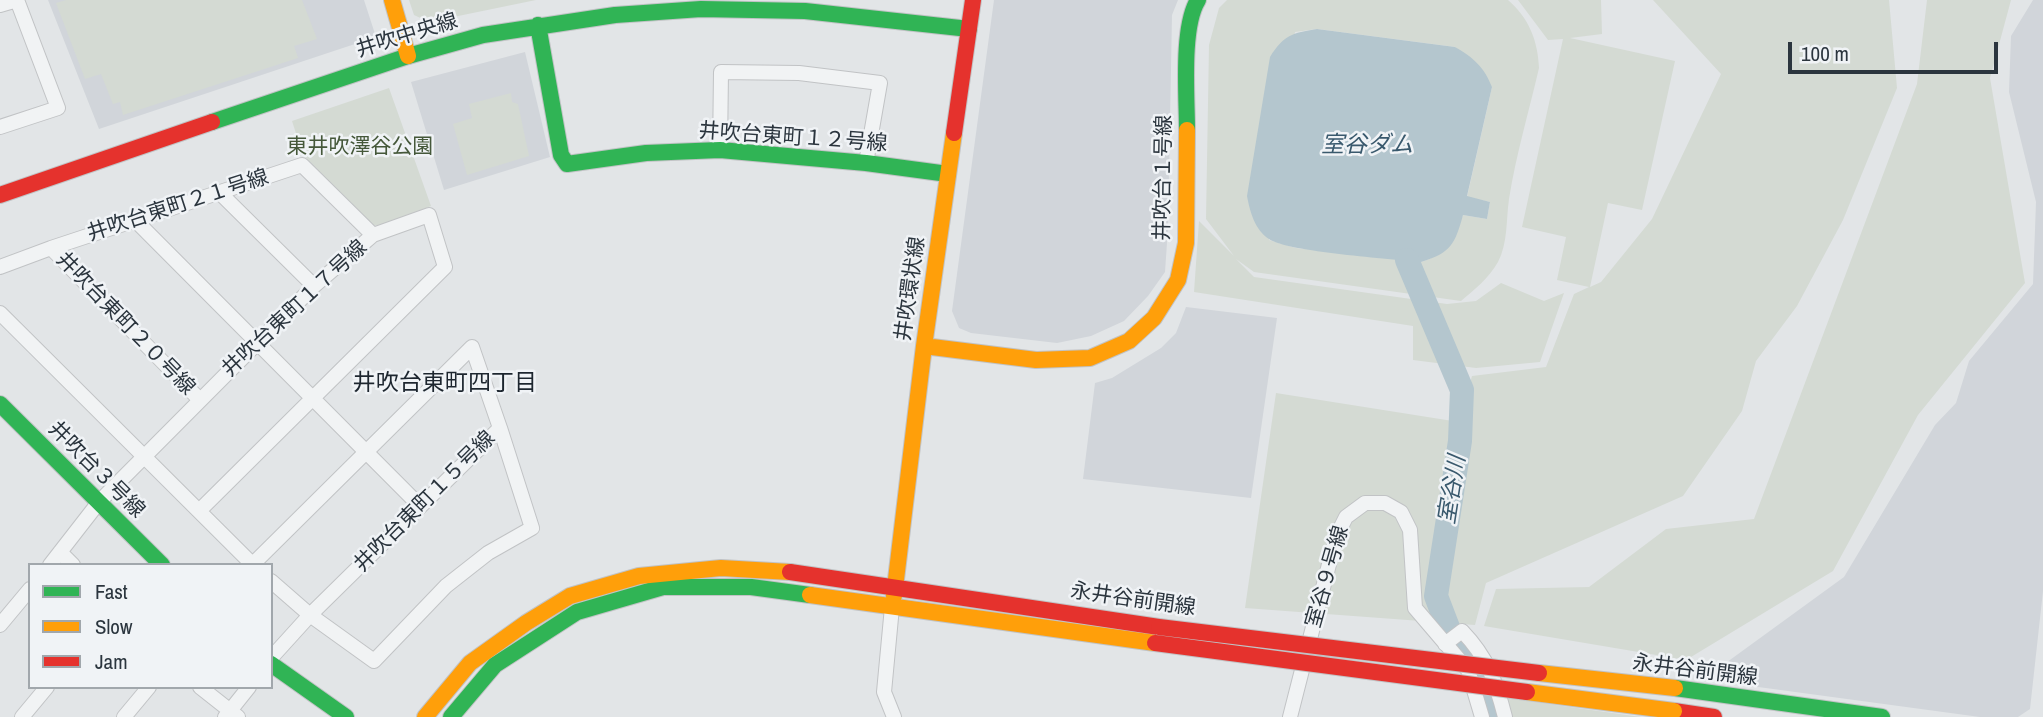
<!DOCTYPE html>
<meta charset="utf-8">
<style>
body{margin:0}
#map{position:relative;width:2043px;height:717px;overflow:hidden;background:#e2e5e7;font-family:"Archivo Narrow",sans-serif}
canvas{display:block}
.legend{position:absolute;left:28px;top:563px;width:245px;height:126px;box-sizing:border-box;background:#f0f3f6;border:2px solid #a1a7ac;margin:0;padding:9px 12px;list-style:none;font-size:21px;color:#2b353e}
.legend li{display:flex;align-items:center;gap:14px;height:35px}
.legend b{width:35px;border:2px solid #a1a7ac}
.scale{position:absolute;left:1788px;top:42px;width:210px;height:32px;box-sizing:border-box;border:4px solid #2b353e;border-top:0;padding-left:9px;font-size:21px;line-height:24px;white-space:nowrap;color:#2b353e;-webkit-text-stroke:5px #f0f3f6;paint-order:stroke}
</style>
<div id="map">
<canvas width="2043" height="717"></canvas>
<ul class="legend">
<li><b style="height:9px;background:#30b455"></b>Fast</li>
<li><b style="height:9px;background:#ff9f0a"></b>Slow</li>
<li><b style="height:9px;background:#e5322d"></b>Jam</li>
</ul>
<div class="scale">100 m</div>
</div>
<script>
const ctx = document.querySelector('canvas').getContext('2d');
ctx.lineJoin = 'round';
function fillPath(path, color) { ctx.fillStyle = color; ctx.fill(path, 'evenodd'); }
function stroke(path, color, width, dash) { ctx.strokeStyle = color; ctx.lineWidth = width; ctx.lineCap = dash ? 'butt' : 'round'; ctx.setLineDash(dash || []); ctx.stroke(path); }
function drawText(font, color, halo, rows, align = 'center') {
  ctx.font = font + ' "Archivo Narrow","Noto Sans JP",sans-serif'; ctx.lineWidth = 5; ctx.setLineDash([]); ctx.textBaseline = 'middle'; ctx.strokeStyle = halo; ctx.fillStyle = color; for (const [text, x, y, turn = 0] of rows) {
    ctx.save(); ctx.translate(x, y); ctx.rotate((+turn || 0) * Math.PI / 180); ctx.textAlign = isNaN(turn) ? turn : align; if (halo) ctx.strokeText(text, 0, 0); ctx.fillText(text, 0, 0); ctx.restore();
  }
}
fillPath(new Path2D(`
 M48 0H364L376 37 99 129Z
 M994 0H1178L1172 15 1168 228 1165 272 1148 296 1124 321 1091 336 1057 343 971 333 959 328 952 311Z
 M2033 0H2043V591L2030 709 2018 717H1980L1714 681 1723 665 1844 577 1935 425 1956 403 1969 361 2033 284 2036 202 2009 92 2011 36Z
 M525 52 550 157 444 190 411 82Z
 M1186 307 1277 318 1251 498 1083 479 1095 383 1112 378 1161 348 1176 333Z`), '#d1d5da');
fillPath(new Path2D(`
 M66 0H302L317 39 294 46 298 58 123 115 120 102 113 104 101 74 85 79 56 3Z
 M409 0H536L429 22 414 15Z
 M1227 0H1508C1529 18 1538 41 1539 68 1529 111 1516 155 1509 199 1506 220 1508 243 1498 262 1489 278 1474 290 1461 301L1254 272 1236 259 1254 277 1447 304 1476 301 1501 283 1544 301 1564 293 1540 362 1476 368 1413 360V326L1194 292 1199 221 1234 256 1206 219 1209 45 1219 8ZM1317 29 1455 47 1492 87 1467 197 1490 202 1487 219 1463 215C1451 240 1449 253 1421 262L1296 248 1269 240 1295 32Z
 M1518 0H1601L1602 34 1570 38 1675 61 1642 210 1608 203 1590 287 1601 282 1652 219 1721 74 1653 0H1889L1897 88 1843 220 1797 306 1756 361 1742 411 1683 496 1486 583 1475 625 1245 608 1276 393 1459 422 1472 376 1546 367 1574 294 1589 287 1557 280 1566 237 1522 227 1563 39 1548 40Z
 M1927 0H2011L1990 78 2025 283 1918 415 1833 571 1686 660 1484 626 1496 589 1589 587 1666 529 1754 519 1917 84Z
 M389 88 431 206 381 226 372 225 303 155 292 121Z
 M511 93 512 102 518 104 529 156 467 175 453 124 472 118 469 104Z
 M1506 698 1641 717H1511Z`), '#d4dad3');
fillPath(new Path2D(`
 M1317 29 1455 47C1474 58 1484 67 1492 87L1467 196 1490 202 1487 219 1463 215C1455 244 1451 253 1421 262 1393 259 1287 252 1269 239 1255 230 1250 212 1247 196L1270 57C1284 35 1292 33 1317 29Z`), '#b4c6ce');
stroke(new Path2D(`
 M1407 260 1462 390 1460 441 1436 596 1449 630 1464 647 1492 717`), '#b4c6ce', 24);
const street = new Path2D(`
 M0 5 17 0
 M0 127 58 108 17 0
 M720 150 721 72 799 73 880 83 866 163
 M220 193 314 286
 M135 220 420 506
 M51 248 200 400
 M0 267 51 248 302 165 373 235
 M0 313 253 565
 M60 552 73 565
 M253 564 472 347 500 428
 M50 565 99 502 314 286 373 235 429 215 445 267 199 511
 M271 581 310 615 374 661 446 586 488 553 532 528 500 428 310 615 271 658
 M892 607 884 692 894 717
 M0 625 30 589
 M1445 644 1462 631C1488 658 1496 682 1505 717
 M200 687 238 717
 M22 717 47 687
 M124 717 149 687
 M225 717 249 687
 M1290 717 1336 537 1346 517 1365 503H1385L1401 512 1410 530 1415 608 1468 670 1482 717`);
const fast = new Path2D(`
 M538 25 561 155 567 164 646 153 720 150 866 163 948 174
 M212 122 408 56 483 35 615 15 701 9 805 11 969 29
 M1187 130C1187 97 1181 27 1198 0
 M0 404 162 565
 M271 664 346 717
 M1675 688 1882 717
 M451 717 495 665 577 612 663 587H751L810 595`);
const slow = new Path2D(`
 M392 0 408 56
 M924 346 1036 360 1090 358 1129 341 1154 318 1178 280 1186 243 1187 130
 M810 595 1155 643
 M894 596 924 346 954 133
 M425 717 470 663 526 623 570 596 639 576 721 568 790 572`);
const jam = new Path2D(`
 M954 133 973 0
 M0 195 212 122
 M790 572 1159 627
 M1674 711 1714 717`);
stroke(street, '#c1c3c5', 16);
stroke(fast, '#c1c3c5', 18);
stroke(slow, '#c1c3c5', 18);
stroke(jam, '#c1c3c5', 18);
stroke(street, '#f1f3f4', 14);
stroke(fast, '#30b455', 16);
stroke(slow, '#ff9f0a', 16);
stroke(jam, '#e5322d', 16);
const slowBridge = new Path2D(`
 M1539 673 1675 688
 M1527 692 1674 711`);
const jamBridge = new Path2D(`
 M1159 627 1539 673
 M1155 643 1527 692`);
stroke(slowBridge, '#c1c3c5', 18, []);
stroke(jamBridge, '#c1c3c5', 18, []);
stroke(slowBridge, '#ff9f0a', 16);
stroke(jamBridge, '#e5322d', 16);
drawText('21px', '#2b353e', '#f0f3f6', [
 ["井吹中央線",407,36,-17],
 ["井吹台東町１２号線",793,138,4],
 ["井吹台１号線",1164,178,-89],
 ["井吹台東町２１号線",178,206,-18],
 ["井吹環状線",911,289,-82],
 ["井吹台東町１７号線",295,309,-43],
 ["井吹台東町２０号線",125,324,46],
 ["井吹台３号線",96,470,45],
 ["井吹台東町１５号線",425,502,-45],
 ["室谷９号線",1328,577,-74],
 ["永井谷前開線",1133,600,8],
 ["永井谷前開線",1695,671,7]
]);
drawText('21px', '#45583a', '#f0f3f6', [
 ["東井吹澤谷公園",360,147]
]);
drawText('italic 23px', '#39596d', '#f0f3f6', [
 ["室谷ダム",1367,146],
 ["室谷川",1453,490,-81]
]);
drawText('23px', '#1d262f', '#f0f3f6', [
 ["井吹台東町四丁目",445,384]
]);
</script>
